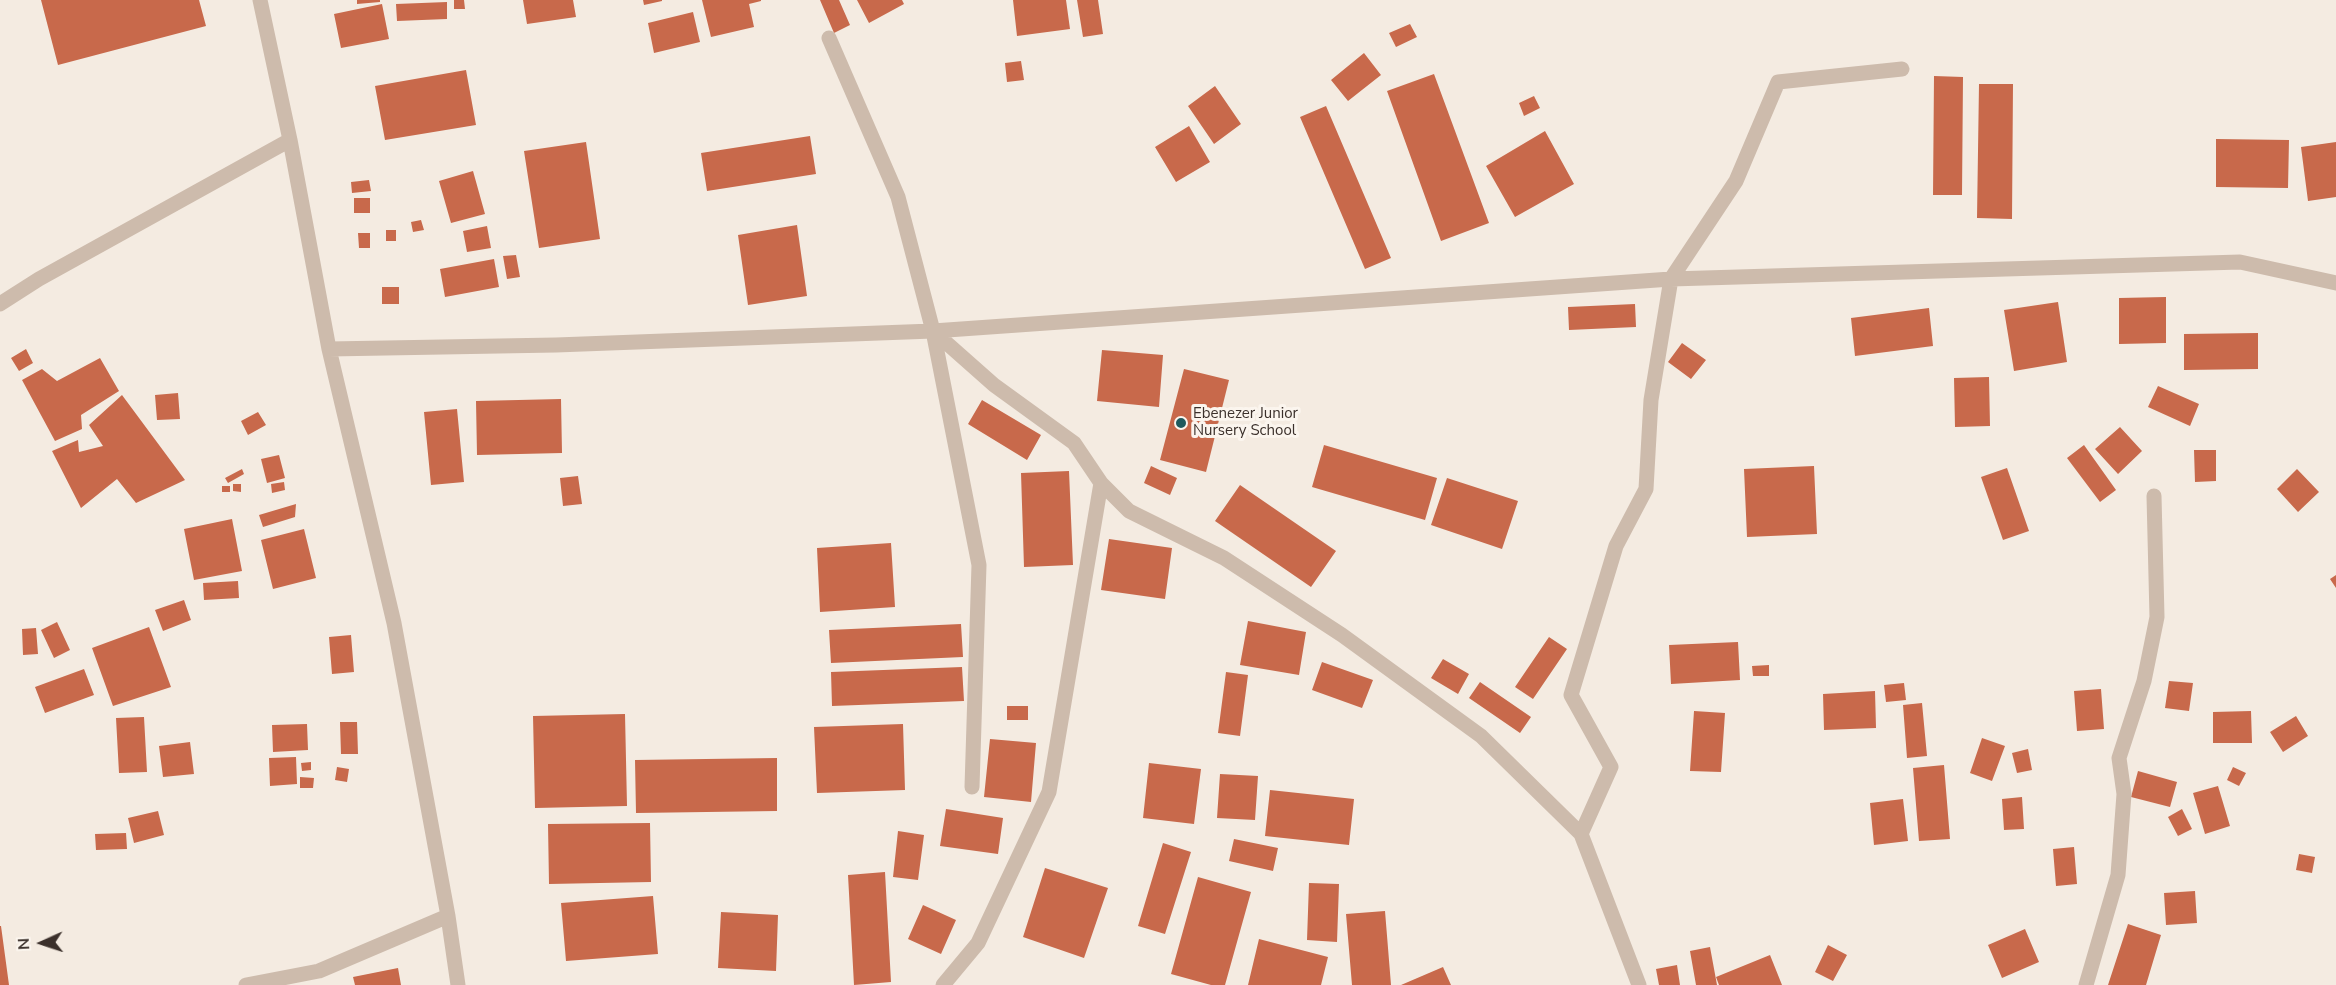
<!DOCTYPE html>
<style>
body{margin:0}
#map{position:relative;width:2336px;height:985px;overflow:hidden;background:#f4ebe1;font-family:"Nunito Sans",sans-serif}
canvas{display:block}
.north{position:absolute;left:12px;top:913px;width:60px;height:60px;-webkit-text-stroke:4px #fbf5ee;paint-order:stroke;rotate:267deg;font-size:16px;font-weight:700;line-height:24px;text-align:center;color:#3b302b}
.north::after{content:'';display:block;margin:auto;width:21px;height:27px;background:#3b302b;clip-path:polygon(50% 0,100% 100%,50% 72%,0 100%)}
</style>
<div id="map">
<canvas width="2336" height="985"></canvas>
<div class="north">N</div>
</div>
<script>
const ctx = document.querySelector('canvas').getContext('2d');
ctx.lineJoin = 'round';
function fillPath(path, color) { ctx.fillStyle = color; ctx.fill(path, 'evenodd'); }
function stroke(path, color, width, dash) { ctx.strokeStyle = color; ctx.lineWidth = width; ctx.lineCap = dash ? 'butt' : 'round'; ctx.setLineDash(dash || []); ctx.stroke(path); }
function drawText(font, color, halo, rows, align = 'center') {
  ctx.font = font + ' "Nunito Sans",sans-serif'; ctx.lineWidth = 6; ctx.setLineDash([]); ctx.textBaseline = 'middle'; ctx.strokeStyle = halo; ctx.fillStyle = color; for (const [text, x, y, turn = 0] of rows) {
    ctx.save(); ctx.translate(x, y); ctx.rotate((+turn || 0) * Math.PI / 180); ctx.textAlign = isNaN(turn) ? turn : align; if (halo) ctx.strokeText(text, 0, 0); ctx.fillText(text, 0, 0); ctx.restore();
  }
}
fillPath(new Path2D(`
 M41 0H199L206 26 58 65Z
 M357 0H380V2L357 4Z
 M454 0H464L465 9H454Z
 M523 0H573L576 17 527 24Z
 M643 0H662V1L644 5Z
 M702 0H761V1L749 4 754 27 711 37Z
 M820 0H839L850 25 834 33Z
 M857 0H902L904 4 869 23Z
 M1013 0H1066L1070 29 1017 36Z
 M1077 0H1098L1103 34 1083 37Z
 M447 2V19L397 21 396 4Z
 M382 4 389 39 341 48 334 14Z
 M693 12 700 42 654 53 648 23Z
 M1410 24 1417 37 1396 47 1389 33Z
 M1364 53 1381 75 1348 101 1331 80Z
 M1021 61 1024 80 1007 82 1005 63Z
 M466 70 476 125 385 140 375 86Z
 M1434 74 1489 223 1441 241 1387 91Z
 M1934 76 1963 77 1962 195H1933Z
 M1979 84H2013L2012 219 1977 218Z
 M1215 86 1241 124 1214 144 1188 106Z
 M1534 96 1540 108 1524 116 1519 103Z
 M1326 106 1391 258 1365 269 1300 117Z
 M1189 126 1210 162 1176 182 1155 147Z
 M1545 131 1574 184 1515 217 1486 166Z
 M810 136 816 174 707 191 701 153Z
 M2216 139 2289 140 2288 188 2216 187Z
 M586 142 600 239 539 248 524 151Z
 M2336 142V197L2308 201 2301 147Z
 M473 171 485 214 451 223 439 181Z
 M369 180 371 191 352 193 351 182Z
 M354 198H370V213H354Z
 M421 220 424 230 413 232 411 222Z
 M797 225 807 296 748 305 738 235Z
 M487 226 491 248 467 252 463 231Z
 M386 230H396V241H386Z
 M358 233H370V248H359Z
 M516 255 520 277 507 279 503 256Z
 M494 259 499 287 445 297 440 269Z
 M382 287H399V304H382Z
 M2166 297V343L2119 344V298Z
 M2058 302 2067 362 2014 371 2004 310Z
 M1635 304 1636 327 1569 330 1568 307Z
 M1929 308 1933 346 1855 356 1851 318Z
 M2258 333V369L2184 370V334Z
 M1682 343 1706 360 1691 379 1668 362Z
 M26 349 33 363 19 371 11 358Z
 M1102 350 1163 355 1159 407 1097 401Z
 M100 358 119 391 81 415 82 429 55 441 22 380 42 369 57 381Z
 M1184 369 1229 380 1206 472 1160 460Z
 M1989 377 1990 426 1955 427 1954 378Z
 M2158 386 2199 404 2190 426 2148 407Z
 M178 393 180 419 157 420 155 395Z
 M122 395 185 480 136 503 117 479 81 508 52 451 78 440 79 452 103 446 89 425Z
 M561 399 562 453 477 455 476 401Z
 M982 400 1041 435 1027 460 968 424Z
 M457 409 464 482 431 485 424 412Z
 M258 412 266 425 248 435 241 421Z
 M2120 427 2142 451 2118 474 2095 449Z
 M1324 445 1437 478 1425 520 1312 487Z
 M2084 445 2116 490 2100 502 2067 458Z
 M2194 450H2216V481L2195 482Z
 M279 455 285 478 267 483 261 459Z
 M1151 466 1177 478 1170 495 1144 483Z
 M1814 466 1817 534 1747 537 1744 469Z
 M2007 468 2029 531 2003 540 1981 477Z
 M242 469 244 474 228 483 225 478Z
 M2297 469 2319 492 2298 512 2277 489Z
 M1069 471 1073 565 1024 567 1021 473Z
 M578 476 582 504 563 506 560 478Z
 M1447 478 1518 501 1502 549 1431 525Z
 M284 482 285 490 272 493 271 484Z
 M233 484H241V492L233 491Z
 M1240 485 1336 551 1311 587 1215 521Z
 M222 486H230V492H222Z
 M296 504 295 517 263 527 259 515Z
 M232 519 242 571 194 580 184 529Z
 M304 529 316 578 273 589 261 540Z
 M1109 539 1172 548 1165 599 1101 590Z
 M891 543 895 607 820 612 817 548Z
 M2336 575V588L2330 579Z
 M238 581 239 598 204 600 203 583Z
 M184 600 191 620 163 631 155 610Z
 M1248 621 1306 632 1299 675 1240 665Z
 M57 622 70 650 54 658 41 630Z
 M961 624 963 657 831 663 829 630Z
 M149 627 171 687 113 706 92 648Z
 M36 628 38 654 23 655 22 629Z
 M351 635 354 672 332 674 329 637Z
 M1549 637 1567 649 1533 699 1515 687Z
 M1738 642 1740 680 1671 684 1669 645Z
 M1443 659 1469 674 1458 694 1431 678Z
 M1322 662 1373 680 1362 708 1312 690Z
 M1769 665V676H1753L1752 666Z
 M962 667 964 701 832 706 831 672Z
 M84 669 94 695 45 713 35 687Z
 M1226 672 1248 675 1240 736 1218 733Z
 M2169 681 2193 683 2189 711 2165 708Z
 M1480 682 1531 717 1520 733 1469 698Z
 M1904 683 1906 700 1886 702 1884 685Z
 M2101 689 2104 729 2077 731 2074 691Z
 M1875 691 1876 728 1824 730 1823 694Z
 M1922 703 1927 756 1907 758 1903 705Z
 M1007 706H1028V720H1007Z
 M1694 711 1725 713 1721 772 1690 771Z
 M2251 711 2252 743H2213V712Z
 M625 714 627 806 535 808 533 716Z
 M2296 716 2308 736 2283 752 2270 732Z
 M144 717 147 772 119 773 116 718Z
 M340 722H357L358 754H341Z
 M307 724 308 750 273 752 272 725Z
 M903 724 905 790 817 793 814 727Z
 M1982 738 2005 746 1992 781 1970 773Z
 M990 739 1036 743 1031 802 984 797Z
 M190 742 194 774 163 777 159 746Z
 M2028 749 2032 770 2017 773 2012 753Z
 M296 757 297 784 270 786 269 758Z
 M777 758V811L636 813 635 760Z
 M311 762V770L302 771 301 763Z
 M1149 763 1201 769 1194 824 1143 818Z
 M1944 765 1950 839 1919 841 1913 768Z
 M337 767 349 769 347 782 335 780Z
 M2233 767 2246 773 2239 786 2227 780Z
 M2138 771 2177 782 2170 807 2131 797Z
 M1220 774 1258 776 1255 820 1217 818Z
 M300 777 314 778 313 788H300Z
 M2218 786 2230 826 2205 834 2193 793Z
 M1270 790 1354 799 1349 845 1265 836Z
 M2022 797 2024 829 2004 830 2002 799Z
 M1903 799 1908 841 1874 845 1870 803Z
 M946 809 1003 818 998 854 940 846Z
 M2182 809 2192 829 2178 836 2168 817Z
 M158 811 164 835 134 843 128 818Z
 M650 823 651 882 549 884 548 824Z
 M898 831 924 835 918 880 893 877Z
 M126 833 127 849 96 850 95 834Z
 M1234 839 1278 848 1273 871 1229 861Z
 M1163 843 1191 852 1165 934 1138 926Z
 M2074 847 2077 884 2056 886 2053 849Z
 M2299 854 2315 857 2312 873 2296 870Z
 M1045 868 1108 888 1084 958 1023 937Z
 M885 872 891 982 854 985 848 875Z
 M1198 877 1251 892 1225 985H1211L1171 974Z
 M1309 883 1339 884 1337 942 1307 940Z
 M2195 891 2197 923 2166 925 2164 893Z
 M653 896 658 954 566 961 561 903Z
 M923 905 956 920 941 954 908 939Z
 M1385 911 1391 985H1352L1346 914Z
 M721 912 778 915 776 971 718 968Z
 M2128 924 2161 935 2146 985H2108Z
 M0 926H1L9 985H0Z
 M2025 929 2039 962 2002 978 1988 945Z
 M1259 939 1328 957 1321 985H1248Z
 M1828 945 1847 955 1833 981 1815 972Z
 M1710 947 1717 985H1696L1690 951Z
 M1770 955 1782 985H1719L1716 977Z
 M1677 965 1680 985H1659L1656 969Z
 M1443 967 1451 985H1401Z
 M398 968 401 985H355L353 977Z`), '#c8694b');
stroke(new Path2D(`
 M260 0 290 140 329 349 394 623 448 916 458 985
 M829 38 898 197 933 331 979 565 972 787
 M0 304 39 279 290 140
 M933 331 994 385 1074 443 1101 483 1129 511 1224 558 1342 635 1481 736 1581 834 1639 985
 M329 349 556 345 933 331 1671 279 2240 262 2336 283
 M1581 834 1611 767 1571 695 1616 546 1646 489 1651 400 1671 279 1736 181 1778 82 1902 69
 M246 985 319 971 448 916
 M943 985 978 943 1049 792 1101 483
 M2086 985 2118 875 2124 794 2119 758 2144 681 2157 617 2154 496`), '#cdbbac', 15);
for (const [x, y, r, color] of [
 [1181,423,6,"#1f5a5e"]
]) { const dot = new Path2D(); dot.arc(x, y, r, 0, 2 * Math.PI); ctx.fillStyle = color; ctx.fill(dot); stroke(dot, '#fbf5ee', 2); }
drawText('15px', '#3b302b', '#fbf5ee', [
 ["Ebenezer Junior",1193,414],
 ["Nursery School",1193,431]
], 'left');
</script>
